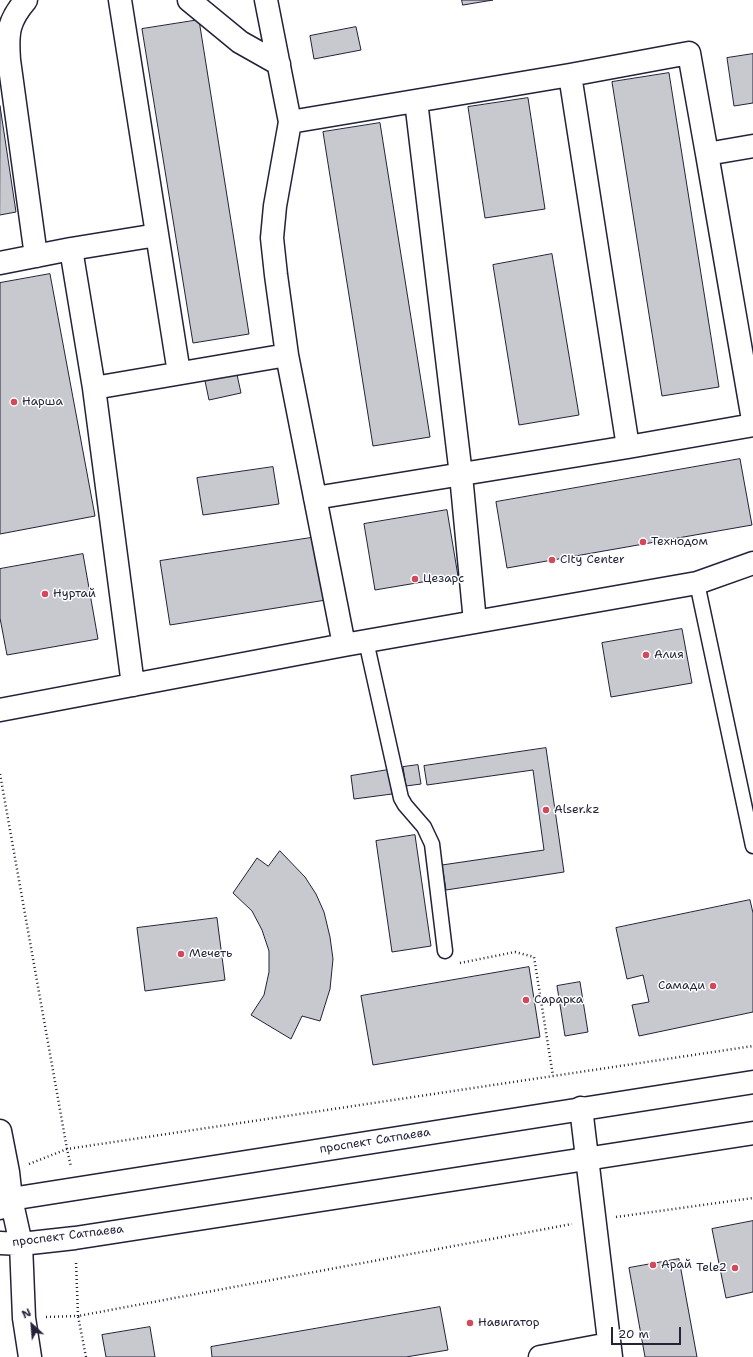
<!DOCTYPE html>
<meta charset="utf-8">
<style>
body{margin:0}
#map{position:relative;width:753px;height:1357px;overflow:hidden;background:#fff;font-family:"Shantell Sans",sans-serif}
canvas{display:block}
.north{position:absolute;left:12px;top:1305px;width:40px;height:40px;-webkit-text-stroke:3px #fff;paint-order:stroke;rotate:334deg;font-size:11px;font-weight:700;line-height:16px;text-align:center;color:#22223b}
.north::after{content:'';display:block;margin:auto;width:14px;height:18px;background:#22223b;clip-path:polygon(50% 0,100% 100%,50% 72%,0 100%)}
.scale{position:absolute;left:611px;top:1327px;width:70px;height:18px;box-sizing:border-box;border:2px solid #22223b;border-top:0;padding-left:5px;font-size:12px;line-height:14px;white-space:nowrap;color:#22223b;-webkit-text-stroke:3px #fff;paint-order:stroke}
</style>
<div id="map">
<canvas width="753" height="1357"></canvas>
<div class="north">N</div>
<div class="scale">20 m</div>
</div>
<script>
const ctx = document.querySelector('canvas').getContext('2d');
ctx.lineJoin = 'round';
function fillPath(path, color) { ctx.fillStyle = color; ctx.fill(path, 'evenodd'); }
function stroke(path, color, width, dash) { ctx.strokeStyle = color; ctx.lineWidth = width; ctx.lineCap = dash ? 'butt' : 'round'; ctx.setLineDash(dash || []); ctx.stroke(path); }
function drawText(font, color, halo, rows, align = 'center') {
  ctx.font = font + ' "Shantell Sans",sans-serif'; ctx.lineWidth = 3; ctx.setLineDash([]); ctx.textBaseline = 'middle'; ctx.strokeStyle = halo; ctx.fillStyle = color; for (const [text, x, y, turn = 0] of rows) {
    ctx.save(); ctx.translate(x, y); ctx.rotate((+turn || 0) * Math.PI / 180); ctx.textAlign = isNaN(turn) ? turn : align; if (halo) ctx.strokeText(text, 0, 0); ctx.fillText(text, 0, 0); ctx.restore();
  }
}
const building = new Path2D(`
 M462 0H493L463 5Z
 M199 20 249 334 193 343 142 29Z
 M356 27 361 50 314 59 310 36Z
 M753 54V103L734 106 727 58Z
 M669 73 719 387 662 396 612 82Z
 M528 98 545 209 485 218 468 107Z
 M0 106 16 212 0 215Z
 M380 123 430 437 373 446 323 132Z
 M552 254 579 415 519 425 493 265Z
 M50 274 95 516 0 534V283Z
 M236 370 241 393 209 400 204 376Z
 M740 459 752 525 507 568 496 502Z
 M273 467 279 504 203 515 197 478Z
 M447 510 458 576 375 590 364 524Z
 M317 537 326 600 170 625 160 561Z
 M83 554 98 639 7 655 0 618V569Z
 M682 629 692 683 611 697 602 643Z
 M546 748 564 872 446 890 442 865 544 850 533 770 427 785 424 766Z
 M418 765 421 784 406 786 403 767Z
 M388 770 392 794 354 799 351 776Z
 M415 835 431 946 392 952 376 841Z
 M280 851 305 877 316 894 324 912 330 937 333 959 330 989 320 1021 302 1016 291 1039 251 1015 264 995 269 972V951L262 930 252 911 233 893 257 858 268 866Z
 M750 900 753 913V1012L639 1036 632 1005 649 1002 643 975 627 979 616 928Z
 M217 918 225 980 145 991 137 928Z
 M529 967 540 1037 373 1065 361 996Z
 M580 982 588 1032 565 1036 557 986Z
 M753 1221V1292L726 1298 712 1229Z
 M679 1259 697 1357H645L629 1268Z
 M440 1307 448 1350 406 1357H212L211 1347Z
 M150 1327 155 1357H106L102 1335Z`);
fillPath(building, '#c8c8cf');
stroke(building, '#22223b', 1);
const service = new Path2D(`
 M697 583 753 846
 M366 641 401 798 405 805 424 827 432 844 445 951`);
const minor = new Path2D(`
 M26 0C8 21 7 33 9 60L36 256
 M120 0 179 373
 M189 0 240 42 279 64
 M266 0 290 122 275 206 272 238 276 275 287 355
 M570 75 628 447
 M416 101 461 475 475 622
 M290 122 570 75 689 53 707 154
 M753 146 707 154 753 420
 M71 249 157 235
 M0 263 71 249 94 388 287 355 344 645
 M94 388 133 685
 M315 498 628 447 753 425
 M0 710 344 645 697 583 753 563
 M581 1108 611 1357
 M540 1357 609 1344`);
const tertiary = new Path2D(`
 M0 1131 8 1172 11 1199 21 1244 24 1318 30 1357
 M0 1208 11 1199 753 1082
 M0 1243 21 1244 75 1238 753 1133`);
stroke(service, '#22223b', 17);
stroke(minor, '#22223b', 25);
stroke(tertiary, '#22223b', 25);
stroke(new Path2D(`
 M0 774 67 1149 753 1046
 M460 963 515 952 534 957 553 1076
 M29 1164 67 1149 71 1167
 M616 1217 753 1198
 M46 1317 78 1316 76 1261
 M86 1357 78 1316 572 1224`), '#22223b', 2.5, [1, 3]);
stroke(service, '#fff', 14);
stroke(minor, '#fff', 22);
stroke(tertiary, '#fff', 22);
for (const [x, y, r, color] of [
 [14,402,4,"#d1495b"],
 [643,542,4,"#d1495b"],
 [552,560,4,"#d1495b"],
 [415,579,4,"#d1495b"],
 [45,594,4,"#d1495b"],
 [646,655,4,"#d1495b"],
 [546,810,4,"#d1495b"],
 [181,954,4,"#d1495b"],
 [713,986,4,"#d1495b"],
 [526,1000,4,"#d1495b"],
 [653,1265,4,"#d1495b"],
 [735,1268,4,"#d1495b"],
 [470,1323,4,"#d1495b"]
]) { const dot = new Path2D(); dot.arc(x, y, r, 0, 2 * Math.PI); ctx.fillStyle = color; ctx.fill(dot); stroke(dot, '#fff', 1.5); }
drawText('12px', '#22223b', '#fff', [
 ["Нарша",22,402],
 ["Технодом",651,542],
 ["City Center",560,560],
 ["Цезарс",423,579],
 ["Нуртай",53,594],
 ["Алия",654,655],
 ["Alser.kz",554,810],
 ["Мечеть",189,954],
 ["Самади",705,986,"right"],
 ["Сарарка",534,1000],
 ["Арай",661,1265],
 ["Tele2",727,1268,"right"],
 ["Навигатор",478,1323]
], 'left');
drawText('12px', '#22223b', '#fff', [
 ["проспект Сатпаева",375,1141,-9],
 ["проспект Сатпаева",68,1236,-7]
]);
</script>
